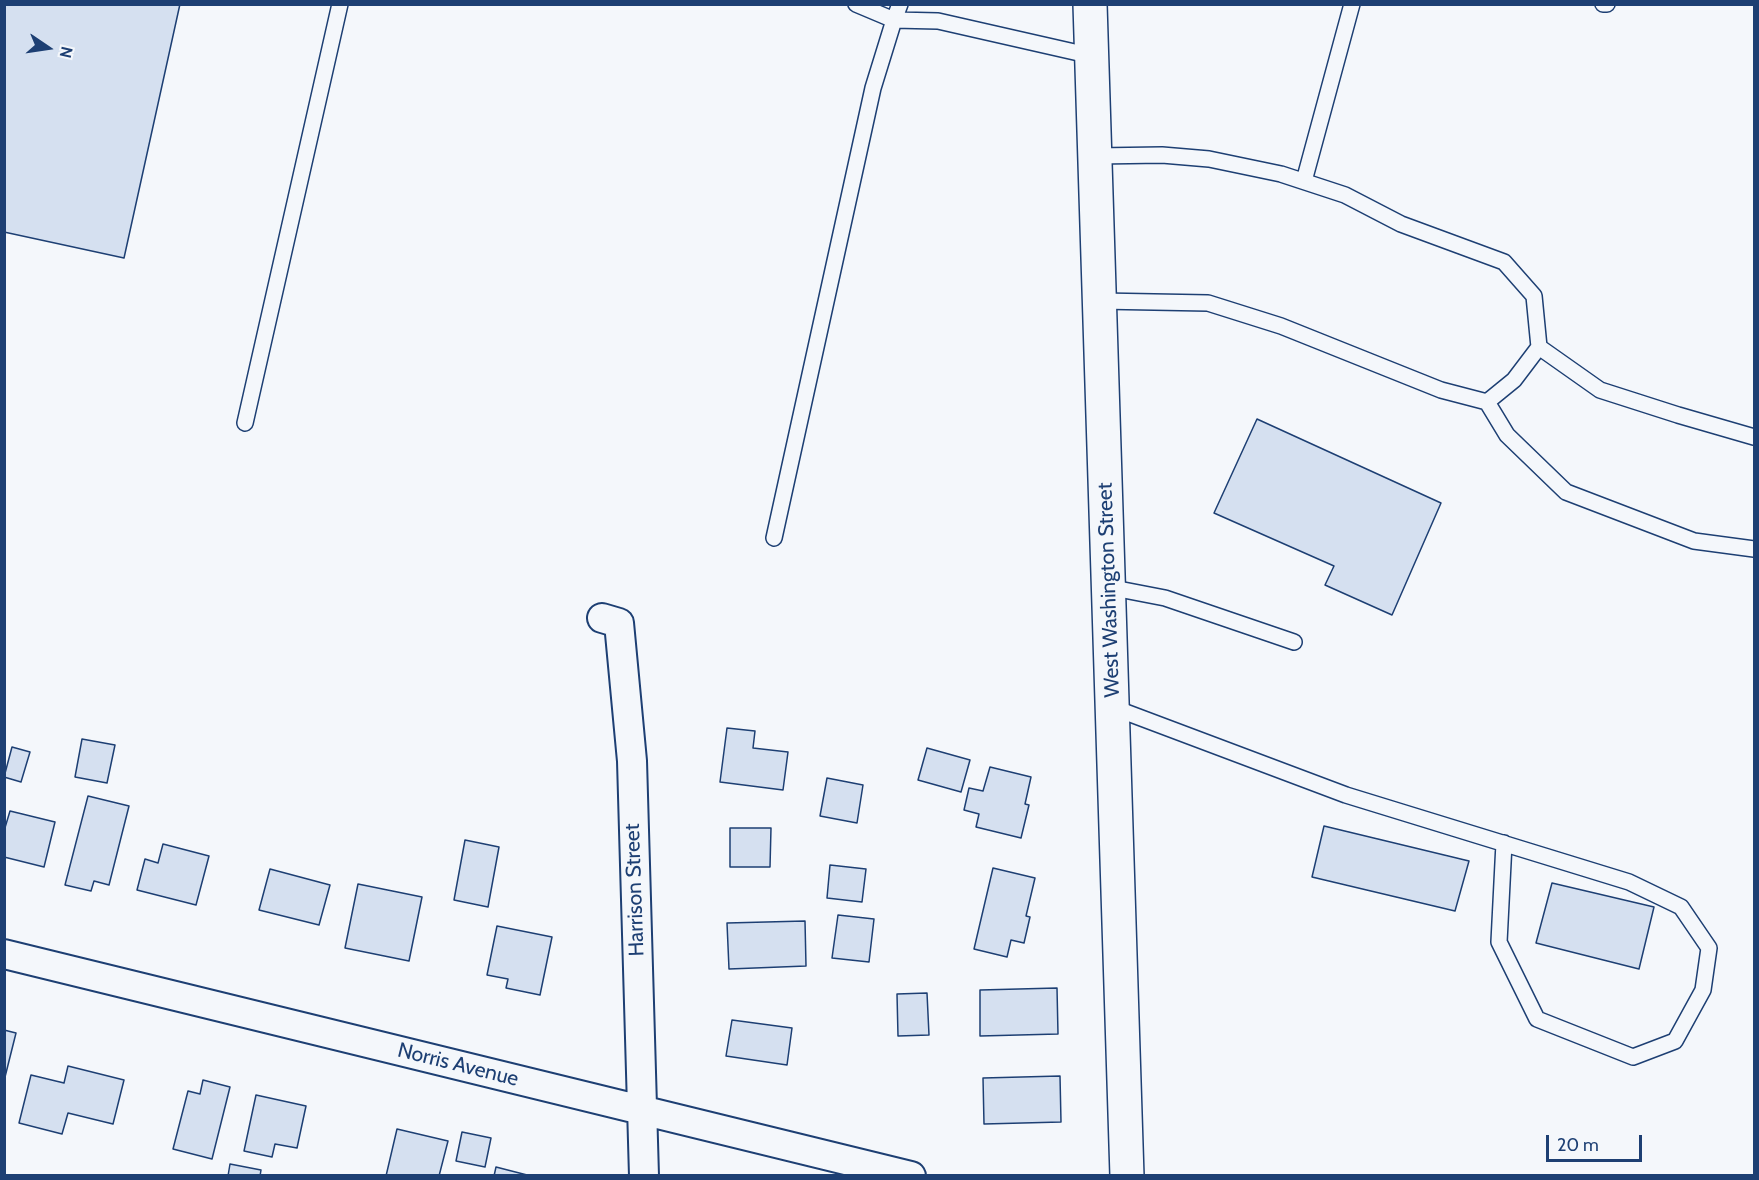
<!DOCTYPE html>
<style>
body{margin:0}
#map{position:relative;width:1759px;height:1180px;overflow:hidden;background:#f4f7fb;font-family:Cabin,sans-serif}
canvas{display:block}
.frame{position:absolute;inset:0;border:6px solid #1d3f73;pointer-events:none}
.north{position:absolute;left:18px;top:18px;width:60px;height:60px;-webkit-text-stroke:4px #f4f7fb;paint-order:stroke;rotate:103deg;font-size:16px;font-weight:700;line-height:24px;text-align:center;color:#1d3f73}
.north::after{content:'';display:block;margin:auto;width:21px;height:27px;background:#1d3f73;clip-path:polygon(50% 0,100% 100%,50% 72%,0 100%)}
.scale{position:absolute;left:1546px;top:1135px;width:96px;height:27px;box-sizing:border-box;border:3px solid #1d3f73;border-top:0;padding-left:8px;font-size:18px;line-height:21px;white-space:nowrap;color:#1d3f73;-webkit-text-stroke:4px #f4f7fb;paint-order:stroke}
</style>
<div id="map">
<canvas width="1759" height="1180"></canvas>
<div class="frame"></div>
<div class="north">N</div>
<div class="scale">20 m</div>
</div>
<script>
const ctx = document.querySelector('canvas').getContext('2d');
ctx.lineJoin = 'round';
function fillPath(path, color) { ctx.fillStyle = color; ctx.fill(path, 'evenodd'); }
function stroke(path, color, width, dash) { ctx.strokeStyle = color; ctx.lineWidth = width; ctx.lineCap = dash ? 'butt' : 'round'; ctx.setLineDash(dash || []); ctx.stroke(path); }
function drawText(font, color, halo, rows, align = 'center') {
  ctx.font = font + ' Cabin,sans-serif'; ctx.lineWidth = 4.5; ctx.setLineDash([]); ctx.textBaseline = 'middle'; ctx.strokeStyle = halo; ctx.fillStyle = color; for (const [text, x, y, turn = 0] of rows) {
    ctx.save(); ctx.translate(x, y); ctx.rotate((+turn || 0) * Math.PI / 180); ctx.textAlign = isNaN(turn) ? turn : align; if (halo) ctx.strokeText(text, 0, 0); ctx.fillText(text, 0, 0); ctx.restore();
  }
}
const building = new Path2D(`
 M4 4H180L124 258 4 232Z
 M1257 419 1441 503 1392 615 1325 585 1334 566 1214 513Z
 M727 728 755 731 753 748 788 752 783 790 720 782Z
 M82 739 115 745 107 783 75 777Z
 M12 747 30 752 21 782 4 777Z
 M927 748 970 760 961 792 918 780Z
 M990 767 1031 777 1025 804 1029 805 1021 838 976 827 979 814 964 810 969 788 983 791Z
 M827 778 863 785 857 823 820 816Z
 M88 796 129 806 109 885 94 881 91 891 65 885Z
 M10 811 55 822 44 867 4 857V831Z
 M1324 826 1469 861 1455 911 1312 877Z
 M730 828H771L770 867H730Z
 M465 840 499 847 488 907 454 900Z
 M163 844 209 856 196 905 137 890 145 859 158 863Z
 M830 865 866 869 862 902 827 898Z
 M993 868 1035 878 1026 916 1030 917 1024 943 1011 940 1007 957 974 949Z
 M270 869 330 885 319 925 259 910Z
 M1552 883 1654 907 1639 969 1536 943Z
 M358 884 422 897 409 961 345 948Z
 M838 915 874 919 869 962 832 958Z
 M805 921 806 966 729 969 727 923Z
 M497 926 552 937 540 995 506 988 508 979 487 975Z
 M1057 988 1058 1034 980 1036V990Z
 M927 993 929 1035 898 1036 897 994Z
 M732 1020 792 1028 787 1065 726 1056Z
 M4 1030 16 1033 4 1081Z
 M68 1066 124 1080 113 1124 68 1113 62 1134 19 1123 31 1075 64 1083Z
 M1060 1076 1061 1122 984 1124 983 1078Z
 M203 1080 230 1087 212 1159 173 1149 188 1091 200 1094Z
 M256 1095 306 1106 297 1148 275 1144 272 1157 244 1151Z
 M397 1129 448 1141 439 1176H386Z
 M462 1132 491 1138 485 1167 456 1161Z
 M230 1164 261 1170 260 1176H228Z
 M496 1167 531 1176H494Z`);
fillPath(building, '#d5e0f0');
stroke(building, '#1d3f73', 1.5);
const lane = new Path2D(`
 M856 4 894 20 938 21 1092 56
 M1603 4H1607
 M1096 156 1162 155 1209 159 1281 174 1345 195 1401 224 1504 262 1534 296 1539 347 1514 380 1487 402 1441 390 1281 326 1208 303 1100 301
 M1304 181 1352 4
 M1539 347 1600 390 1678 415 1754 437
 M1487 402 1507 435 1566 492 1694 541 1754 549
 M245 423 340 4
 M774 538 873 88 894 20 900 4
 M1108 587 1165 598 1294 642
 M1112 707 1346 795 1629 882 1681 907 1709 948 1703 990 1675 1041 1633 1057 1537 1019 1499 942 1504 843`);
const street = new Path2D(`
 M602 618 619 623 632 761 644 1176
 M4 954 911 1176`);
const secondary = new Path2D(`
 M1090 4 1127 1176`);
stroke(lane, '#1d3f73', 18);
stroke(street, '#1d3f73', 32);
stroke(secondary, '#1d3f73', 36);
stroke(lane, '#f4f7fb', 15);
stroke(street, '#f4f7fb', 28);
stroke(secondary, '#f4f7fb', 33);
drawText('21px', '#1d3f73', '#f4f7fb', [
 ["West Washington Street",1109,590,-92],
 ["Harrison Street",635,890,-92],
 ["Norris Avenue",458,1065,14]
]);
</script>
